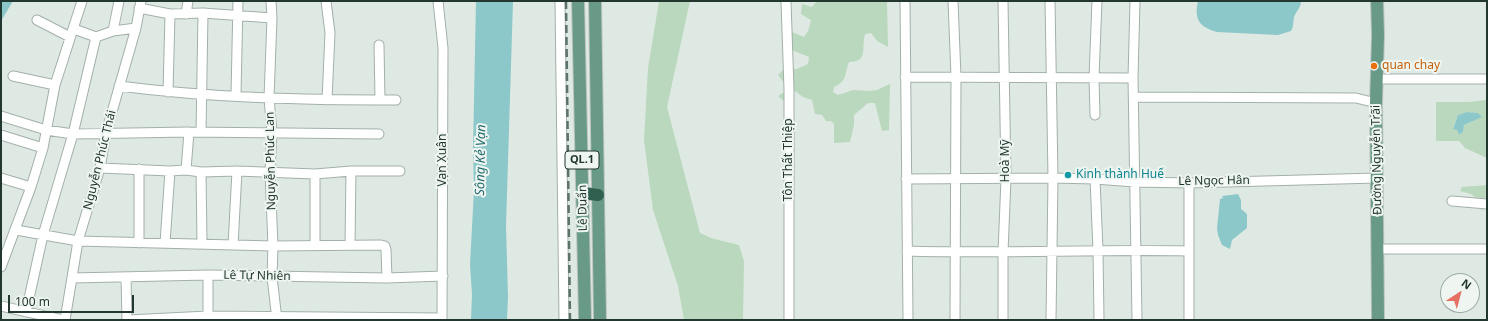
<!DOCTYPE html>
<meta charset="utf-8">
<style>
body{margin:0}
#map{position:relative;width:1488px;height:321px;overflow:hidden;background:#dfe9e3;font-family:"Noto Sans",sans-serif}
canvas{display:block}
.frame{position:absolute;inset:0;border:2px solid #22372f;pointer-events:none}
.north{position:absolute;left:1440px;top:273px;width:40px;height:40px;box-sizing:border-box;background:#eff6f2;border:1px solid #9daaa4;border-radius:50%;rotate:36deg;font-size:11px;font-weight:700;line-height:16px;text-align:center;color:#22372f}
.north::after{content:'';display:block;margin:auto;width:14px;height:18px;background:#e47162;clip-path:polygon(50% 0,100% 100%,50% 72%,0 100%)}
.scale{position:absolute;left:8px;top:295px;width:126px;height:18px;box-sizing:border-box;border:2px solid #22372f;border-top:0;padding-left:5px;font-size:12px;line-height:14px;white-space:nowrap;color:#22372f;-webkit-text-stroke:3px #eff6f2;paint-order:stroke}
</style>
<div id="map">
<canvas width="1488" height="321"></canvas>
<div class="frame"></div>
<div class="north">N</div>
<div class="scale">100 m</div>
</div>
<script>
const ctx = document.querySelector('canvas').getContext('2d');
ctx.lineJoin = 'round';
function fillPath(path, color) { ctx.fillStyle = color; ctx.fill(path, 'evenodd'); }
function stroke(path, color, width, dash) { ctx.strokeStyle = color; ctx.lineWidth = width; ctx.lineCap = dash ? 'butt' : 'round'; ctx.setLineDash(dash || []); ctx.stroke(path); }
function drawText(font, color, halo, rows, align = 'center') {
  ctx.font = font + ' "Noto Sans",sans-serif'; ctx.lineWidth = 4; ctx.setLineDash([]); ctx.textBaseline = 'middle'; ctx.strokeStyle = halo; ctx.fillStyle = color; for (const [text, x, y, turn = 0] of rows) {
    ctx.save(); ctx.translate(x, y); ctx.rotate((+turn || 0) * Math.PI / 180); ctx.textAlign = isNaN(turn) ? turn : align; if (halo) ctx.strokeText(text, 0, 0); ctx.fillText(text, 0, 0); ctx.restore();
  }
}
fillPath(new Path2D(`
 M659 1H690L667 107 700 233 711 238 739 245 744 261 743 320H684L678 286 653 210 644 140 648 68Z
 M817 1H887L888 47 877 41 871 33 865 34C861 47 869 62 849 62 844 75 848 80 834 87L833 92 838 95 853 90 871 91 877 90 890 84 889 130 882 131 875 103H868L854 115V125L850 142 834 143V124L831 121H826L822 115 815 114 812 100 803 97 795 91 787 93 785 102 778 96 789 89 778 75 783 70 797 69 808 64 809 57 792 50 785 29 804 37 808 31 811 20 801 14 802 4 812 7Z
 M1487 100V158L1465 148 1459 141H1436V102H1468ZM1467 112 1478 113 1481 117 1464 125 1463 132 1459 135 1457 130 1453 128 1458 115Z
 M1487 185V197L1483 199V211L1479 207 1477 199 1471 194 1460 191 1462 187Z`), '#bad8be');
fillPath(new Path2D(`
 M1 1H13L1 21Z
 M476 1H513L506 225 508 297 507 320H471L472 294 470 265 474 189 473 148Z
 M1198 1H1301C1301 8 1296 11 1294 17 1293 22 1294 26 1291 31L1278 35 1217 32C1199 27 1194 19 1198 1Z
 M1467 112 1478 113 1482 117 1464 125 1463 132 1459 135 1457 130 1453 129 1458 115Z
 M1238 194 1241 200V209L1247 214V228L1232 240 1230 249 1222 245 1218 235 1217 228 1220 199 1223 198 1222 196Z`), '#8cc8c9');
const minor = new Path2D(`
 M271 1 272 18 269 98 272 133 270 172 273 246 272 277 277 320
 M326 1 330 33 327 100
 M438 1 443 48 442 320
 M560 1 564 320
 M786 1 789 89V320
 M905 1 908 320
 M953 1 956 77 955 320
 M1050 1 1053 178 1051 320
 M1135 1 1133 78 1137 320
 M139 8 170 14 203 13 272 18
 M186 14 188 1
 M37 20 70 37
 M74 29 96 37 113 31 136 28
 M113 31 119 1
 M379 45 380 100
 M13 76 55 85
 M905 77 1133 78
 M1378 79H1487
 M119 86C211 98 304 100 396 100
 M168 92 170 14
 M236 95 238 1
 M1134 97 1356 98 1376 103
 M1095 115 1094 78 1097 1
 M1 116 46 130 73 134 189 132 379 134
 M201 132 203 13
 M1 135 43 148
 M100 168 170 171 186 170 201 172 237 171 315 174 351 171H400
 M186 170 189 132
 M201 172 202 243
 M1 178 31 187
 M906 179 1053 178 1095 179 1135 182 1189 183 1377 178
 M1095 179 1098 250 1099 320
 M1189 183V320
 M1452 201 1487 204
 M16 230 78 241 273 246 381 245 385 246 386 250 387 278
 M139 243V169
 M165 243 170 171
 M233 245 237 171
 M315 245V174
 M350 245 351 171
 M1378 249H1487
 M907 251C1001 254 1095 249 1188 251
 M1 267 31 187 43 148 55 85 82 1
 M126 277 127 320
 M72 278 208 275 387 278 443 276
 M1 306 63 320
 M26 312 43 235 73 134 96 37
 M65 320 78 241 100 168 106 133 136 28 141 1
 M128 320 208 316 442 318
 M208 320V275
 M1003 320V252L1006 179 1003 1`);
const major = new Path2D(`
 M578 1 585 320
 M595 1 600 320
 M1377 1 1378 35 1376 103 1378 320`);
const highway = new Path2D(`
 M583 193 598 195`);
stroke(minor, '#a3b0a9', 11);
stroke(major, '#bdc3c1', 14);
stroke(highway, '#bdc3c1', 14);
stroke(minor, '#fff', 9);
stroke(major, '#689a87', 12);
stroke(highway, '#316050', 12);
stroke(new Path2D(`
 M566 1 570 320`), '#5c736a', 2.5, [8, 4]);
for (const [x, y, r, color] of [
 [1374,66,4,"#e8710a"],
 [1068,175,4,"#0f9aa8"]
]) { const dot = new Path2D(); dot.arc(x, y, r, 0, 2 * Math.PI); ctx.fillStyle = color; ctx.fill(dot); stroke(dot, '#eff6f2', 1.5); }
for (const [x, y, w] of [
 [582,160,34]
]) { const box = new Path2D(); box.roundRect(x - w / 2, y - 9, w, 18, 3); ctx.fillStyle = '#eff6f2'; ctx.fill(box); stroke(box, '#22372f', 1); }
drawText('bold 11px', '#22372f', null, [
 ["QL.1",582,160]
]);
drawText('12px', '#c56008', '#eff6f2', [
 ["quan chay",1382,66]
], 'left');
drawText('12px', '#22372f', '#eff6f2', [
 ["Nguyễn Phúc Thái",100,160,-76],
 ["Vạn Xuân",443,160,-90],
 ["Tôn Thất Thiệp",789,160,-90],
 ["Đường Nguyễn Trãi",1377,160,-91],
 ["Nguyễn Phúc Lan",271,161,-91],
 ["Hoà Mỹ",1006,161,-90],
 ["Lê Ngọc Hân",1214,181,-1],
 ["Lê Duẩn",583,208,-91],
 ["Lê Tự Nhiên",257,276,1]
]);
drawText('12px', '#0d838f', '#eff6f2', [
 ["Kinh thành Huế",1076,175]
], 'left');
drawText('italic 13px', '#226a6d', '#eff6f2', [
 ["Sông Kẻ Vạn",481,160,-89]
]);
</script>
